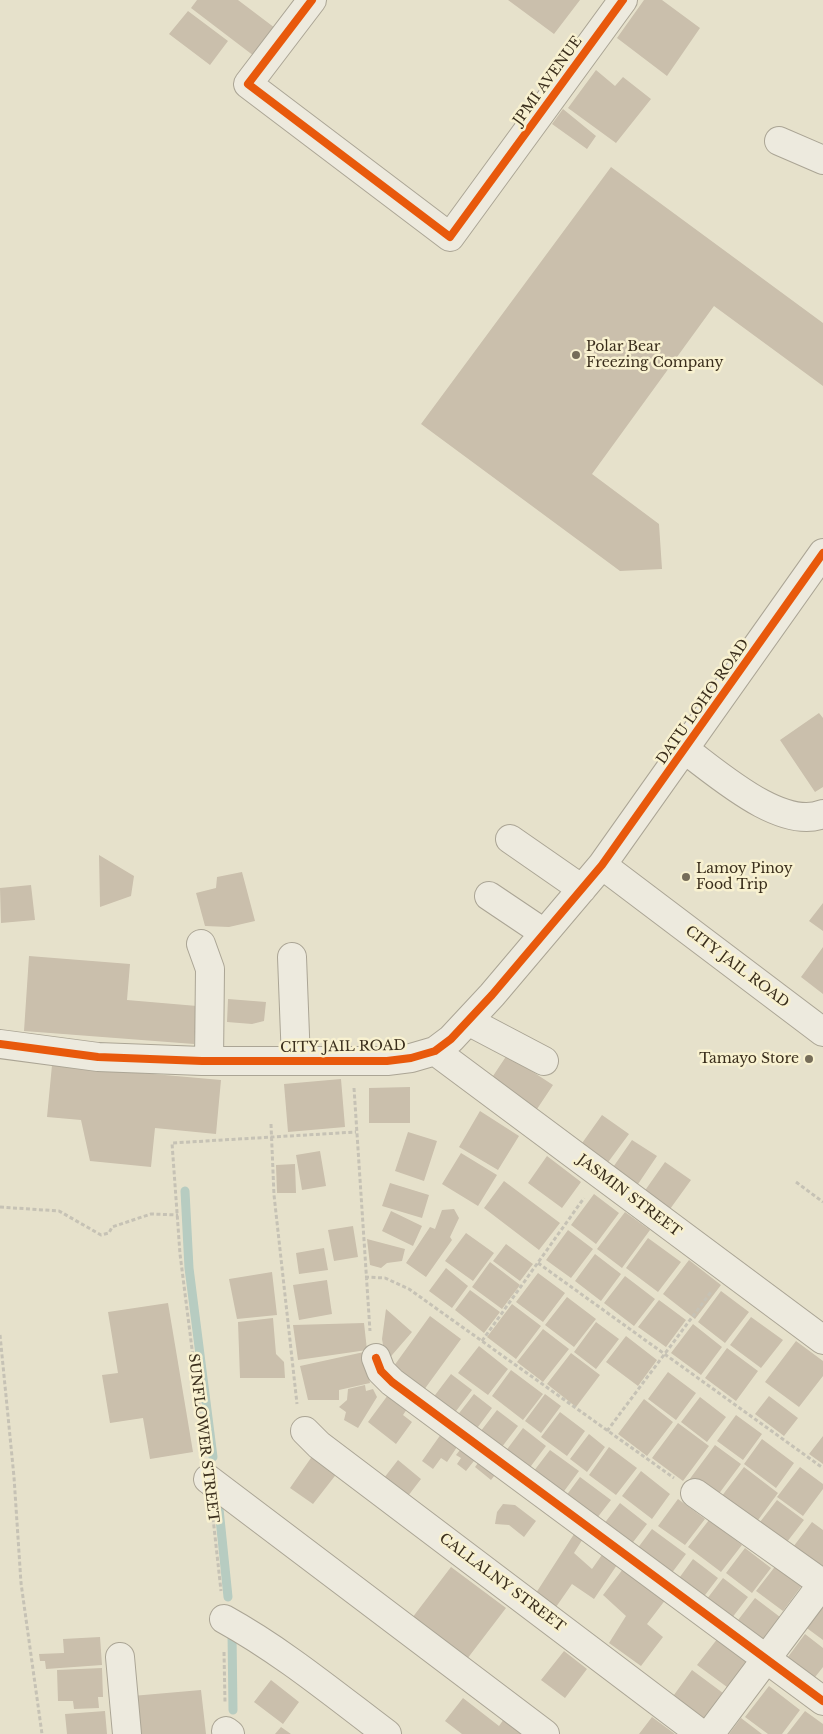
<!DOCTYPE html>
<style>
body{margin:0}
canvas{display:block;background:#e6e1cb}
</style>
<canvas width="823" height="1734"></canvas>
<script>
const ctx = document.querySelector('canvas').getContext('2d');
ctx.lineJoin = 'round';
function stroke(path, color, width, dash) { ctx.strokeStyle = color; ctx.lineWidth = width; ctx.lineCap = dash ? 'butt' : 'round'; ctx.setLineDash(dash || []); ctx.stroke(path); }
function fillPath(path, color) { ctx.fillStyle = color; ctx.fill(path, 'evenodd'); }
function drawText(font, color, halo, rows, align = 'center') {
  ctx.font = font + ' "Libre Baskerville",serif'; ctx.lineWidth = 5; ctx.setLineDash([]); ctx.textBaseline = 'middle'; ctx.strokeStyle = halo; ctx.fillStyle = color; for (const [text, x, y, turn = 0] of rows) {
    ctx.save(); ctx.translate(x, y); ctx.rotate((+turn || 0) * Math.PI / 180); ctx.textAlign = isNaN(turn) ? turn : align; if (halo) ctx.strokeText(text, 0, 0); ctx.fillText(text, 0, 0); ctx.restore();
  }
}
stroke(new Path2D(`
 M185 1191 189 1268 213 1457
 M218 1499 228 1597
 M232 1634 233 1710`), '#b7ccc1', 9);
fillPath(new Path2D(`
 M197 0H238L275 28 254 56 191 8Z
 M508 0H580L554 34Z
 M644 0H662L700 28 667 76 617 38Z
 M188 11 228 41 210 65 169 34Z
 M596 70 615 86 623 77 651 99 616 143 568 108Z
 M563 109 596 136 587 149 552 124Z
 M611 167 823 323V386L714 306 592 474 659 524 662 569 620 571 421 424Z
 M819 713 823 718V787L815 792 780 740Z
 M99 855 134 876 131 896 100 907Z
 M242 872 255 921 229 927 205 926 196 893 216 888 217 877Z
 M31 885 35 920 1 923 0 888Z
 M823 903V931L809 921Z
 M823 947V994L801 977Z
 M29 956 130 964 127 1000 197 1006 194 1044 24 1031Z
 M228 999 266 1002 264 1021 252 1024 227 1022Z
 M507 1055 553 1085 533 1115 487 1085Z
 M52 1065 221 1080 216 1134 155 1128 151 1167 90 1161 81 1120 47 1117Z
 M341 1079 345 1127 288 1132 284 1084Z
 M410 1087V1123H369V1088Z
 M480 1111 519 1136 498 1170 459 1147Z
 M602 1115 629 1134 606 1165 580 1146Z
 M408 1132 437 1141 424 1181 395 1171Z
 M632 1140 657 1156 634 1190 609 1173Z
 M320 1151 326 1186 302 1190 296 1155Z
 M461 1153 497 1175 478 1206 442 1184Z
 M547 1156 581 1182 562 1208 528 1183Z
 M665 1162 691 1180 665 1216 639 1199Z
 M295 1164 296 1193H277L276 1165Z
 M504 1181 560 1223 539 1250 484 1208Z
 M390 1183 429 1195 422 1218 382 1206Z
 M594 1194 619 1213 596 1244 571 1225Z
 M454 1209 459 1218 450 1237 452 1240 426 1277 406 1263 430 1227 435 1229 442 1210Z
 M391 1211 422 1226 413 1246 382 1231Z
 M625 1212 650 1230 622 1268 597 1249Z
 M353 1226 358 1257 334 1261 328 1230Z
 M568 1230 593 1249 571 1278 546 1260Z
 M466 1233 494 1253 473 1281 445 1261Z
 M648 1238 681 1262 658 1292 626 1268Z
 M367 1239 405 1249 402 1261 387 1263 381 1268 370 1265Z
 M506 1244 533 1264 520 1281 493 1261Z
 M324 1248 328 1270 299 1274 296 1253Z
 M595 1254 621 1274 601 1301 575 1281Z
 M689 1260 721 1285 695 1319 663 1294Z
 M490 1262 520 1285 502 1309 472 1287Z
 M446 1268 468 1286 452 1308 429 1291Z
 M272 1272 277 1315 237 1319 229 1279Z
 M538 1273 565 1293 543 1322 516 1302Z
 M625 1276 655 1299 634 1326 604 1303Z
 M327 1280 332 1314 299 1320 293 1285Z
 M470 1290 500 1312 484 1333 455 1310Z
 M721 1291 749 1312 725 1343 698 1322Z
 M567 1297 596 1319 574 1347 545 1325Z
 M659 1300 686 1320 666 1347 638 1327Z
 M168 1303 193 1452 150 1459 143 1418 110 1423 102 1375 118 1373 108 1312Z
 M512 1304 541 1326 516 1359 487 1337Z
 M386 1309 412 1332 386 1362 382 1339Z
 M430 1316 461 1339 421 1394 391 1370Z
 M751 1317 783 1340 761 1368 730 1345Z
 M273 1318 276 1354 284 1362 285 1378H240L238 1322Z
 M596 1322 619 1339 596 1369 574 1352Z
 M364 1323 367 1350 298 1360 293 1325Z
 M693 1324 722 1347 701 1375 671 1353Z
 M543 1329 569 1349 543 1382 517 1362Z
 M626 1336 657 1360 638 1386 606 1362Z
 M796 1341 823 1361V1376L799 1407 765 1382Z
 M479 1346 508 1369 488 1395 458 1373Z
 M727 1348 758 1371 736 1401 705 1378Z
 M364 1352 370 1383 339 1390V1400H308L300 1366Z
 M571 1353 600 1375 576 1407 547 1384Z
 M511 1370 543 1394 523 1420 492 1396Z
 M668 1372 696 1393 676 1420 648 1399Z
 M451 1374 472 1390 450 1419 429 1403Z
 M365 1385 366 1391 373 1389 377 1397 358 1428 344 1420 346 1412 339 1407 347 1400 348 1389Z
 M474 1394 492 1408 472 1435 453 1421Z
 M545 1394 561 1406 541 1433 525 1421Z
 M388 1395 407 1409 403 1415 412 1422 396 1444 368 1422Z
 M769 1396 798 1418 784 1436 755 1414Z
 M700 1397 726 1417 707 1442 681 1422Z
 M644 1399 673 1422 647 1456 618 1434Z
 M497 1410 518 1426 498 1452 477 1436Z
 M560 1412 585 1431 567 1456 541 1437Z
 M736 1415 762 1434 743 1460 717 1441Z
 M678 1423 709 1446 683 1481 652 1458Z
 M446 1427 463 1438 447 1462 441 1458 433 1469 422 1461Z
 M523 1428 546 1446 525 1474 502 1456Z
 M589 1434 605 1447 587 1472 570 1459Z
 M823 1436V1464L809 1454Z
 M762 1439 794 1463 776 1488 744 1464Z
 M467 1441 481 1452 466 1471 457 1464 461 1458 456 1455Z
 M715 1445 741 1464 712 1503 686 1484Z
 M609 1447 637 1468 616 1495 589 1475Z
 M550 1450 579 1471 559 1498 530 1476Z
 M313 1455 338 1472 313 1504 290 1488Z
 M484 1455 501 1467 491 1480 475 1467Z
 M398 1460 421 1479 408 1496 384 1478Z
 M744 1467 778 1493 750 1531 715 1505Z
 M800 1467 823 1484V1489L803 1516 777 1497Z
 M641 1471 670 1494 652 1519 622 1496Z
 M580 1477 611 1500 590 1527 560 1504Z
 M678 1499 705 1519 685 1545 658 1526Z
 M777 1500 804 1520 780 1551 753 1531Z
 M620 1503 647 1524 627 1550 600 1529Z
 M503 1504 515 1505 536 1521 524 1537 509 1525 495 1524 497 1512Z
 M709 1520 742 1545 721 1572 688 1547Z
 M812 1522 823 1530V1569L787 1555Z
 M652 1529 686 1554 668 1578 634 1553Z
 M576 1531 584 1537 574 1553 592 1569 604 1552 619 1562 594 1599 572 1584 556 1607 536 1593Z
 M745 1548 771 1568 752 1593 726 1573Z
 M693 1559 718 1578 699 1603 674 1585Z
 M777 1564 803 1584 783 1611 756 1591Z
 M451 1567 506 1608 464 1663 409 1622Z
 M623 1569 666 1599 647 1624 663 1637 641 1666 609 1643 626 1616 603 1595Z
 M723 1578 748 1597 725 1627 700 1608Z
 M755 1598 780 1617 757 1647 732 1628Z
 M823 1601V1640L804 1626Z
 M805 1634 823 1648V1667L812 1681 785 1661Z
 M100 1637 102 1665 46 1669 45 1661H40L39 1654 64 1653 63 1639Z
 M718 1638 747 1661 727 1687 697 1665Z
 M564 1651 587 1669 565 1698 541 1680Z
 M102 1668 103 1697H98L99 1708 74 1709 73 1701H58L57 1670Z
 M692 1670 723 1693 696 1729 666 1706Z
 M271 1680 299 1702 283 1724 254 1702Z
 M769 1686 800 1710 782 1734H768L745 1717Z
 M201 1690 206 1734H136L132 1696Z
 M463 1698 499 1726 504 1719 523 1734H462L445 1721Z
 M105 1711 107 1734H67L65 1714Z
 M805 1711 823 1724V1734H787Z
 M652 1717 675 1734H639Z
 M741 1718 762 1734H729Z
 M281 1727 291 1734H275Z`), '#cabfac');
const minor = new Path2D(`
 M312 0 248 84 450 237 623 0
 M779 141 823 160
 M684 749C717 773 781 831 823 814
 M510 839 582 889
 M602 865 823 1032
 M489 896 544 933
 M201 944 210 969 209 1061
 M292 957 296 1061
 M468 1021 544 1061
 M0 1044 98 1057 202 1061H387L411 1058 435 1051 451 1039 492 995 602 865 823 553
 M435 1051 823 1340
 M376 1358 381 1371 392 1382 823 1701
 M305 1431 319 1445 701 1734
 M208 1479 545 1734
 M695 1493 823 1584
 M224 1619C282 1651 334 1694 387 1734
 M120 1657 127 1734
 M226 1731 230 1734
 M710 1734 823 1583`);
stroke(minor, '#aba595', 30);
stroke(new Path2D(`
 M354 1088 370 1331
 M271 1124 274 1195 297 1404
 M796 1182 823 1202
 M0 1207 59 1211 101 1235 109 1233 112 1227 151 1214 178 1215
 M538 1263 823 1468
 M365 1277 385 1278 409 1289 674 1478
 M0 1335 14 1477 21 1583 42 1734
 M482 1341 584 1198
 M607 1431 711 1292
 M205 1452 180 1254 172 1143 356 1132
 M213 1518 221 1591
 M224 1652 225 1703`), '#c6c2b5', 3, [4, 2.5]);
stroke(minor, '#edeade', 28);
stroke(new Path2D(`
 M312 0 248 84 450 237 623 0
 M0 1044 98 1057 202 1061H387L411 1058 435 1051 451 1039 492 995 602 865 823 553
 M376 1358 381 1371 392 1382 823 1701`), '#e8590c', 8);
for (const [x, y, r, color] of [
 [576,355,5,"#766d59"],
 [686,877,5,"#766d59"],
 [809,1059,5,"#766d59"]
]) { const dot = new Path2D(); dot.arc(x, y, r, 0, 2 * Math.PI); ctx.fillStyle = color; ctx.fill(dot); stroke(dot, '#f8f1d0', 2); }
drawText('14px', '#3a2e1c', '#f8f1d0', [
 ["JPMI AVENUE",548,81,-54],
 ["DATU LOHO ROAD",703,702,-55],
 ["CITY JAIL ROAD",737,967,37],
 ["CITY JAIL ROAD",343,1047,-1],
 ["JASMIN STREET",629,1196,37],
 ["SUNFLOWER STREET",203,1438,83],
 ["CALLALNY STREET",502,1583,37]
]);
drawText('14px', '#3a2e1c', '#f8f1d0', [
 ["Polar Bear",586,347],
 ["Freezing Company",586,363],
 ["Lamoy Pinoy",696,869],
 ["Food Trip",696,885],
 ["Tamayo Store",799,1059,"right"]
], 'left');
</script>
